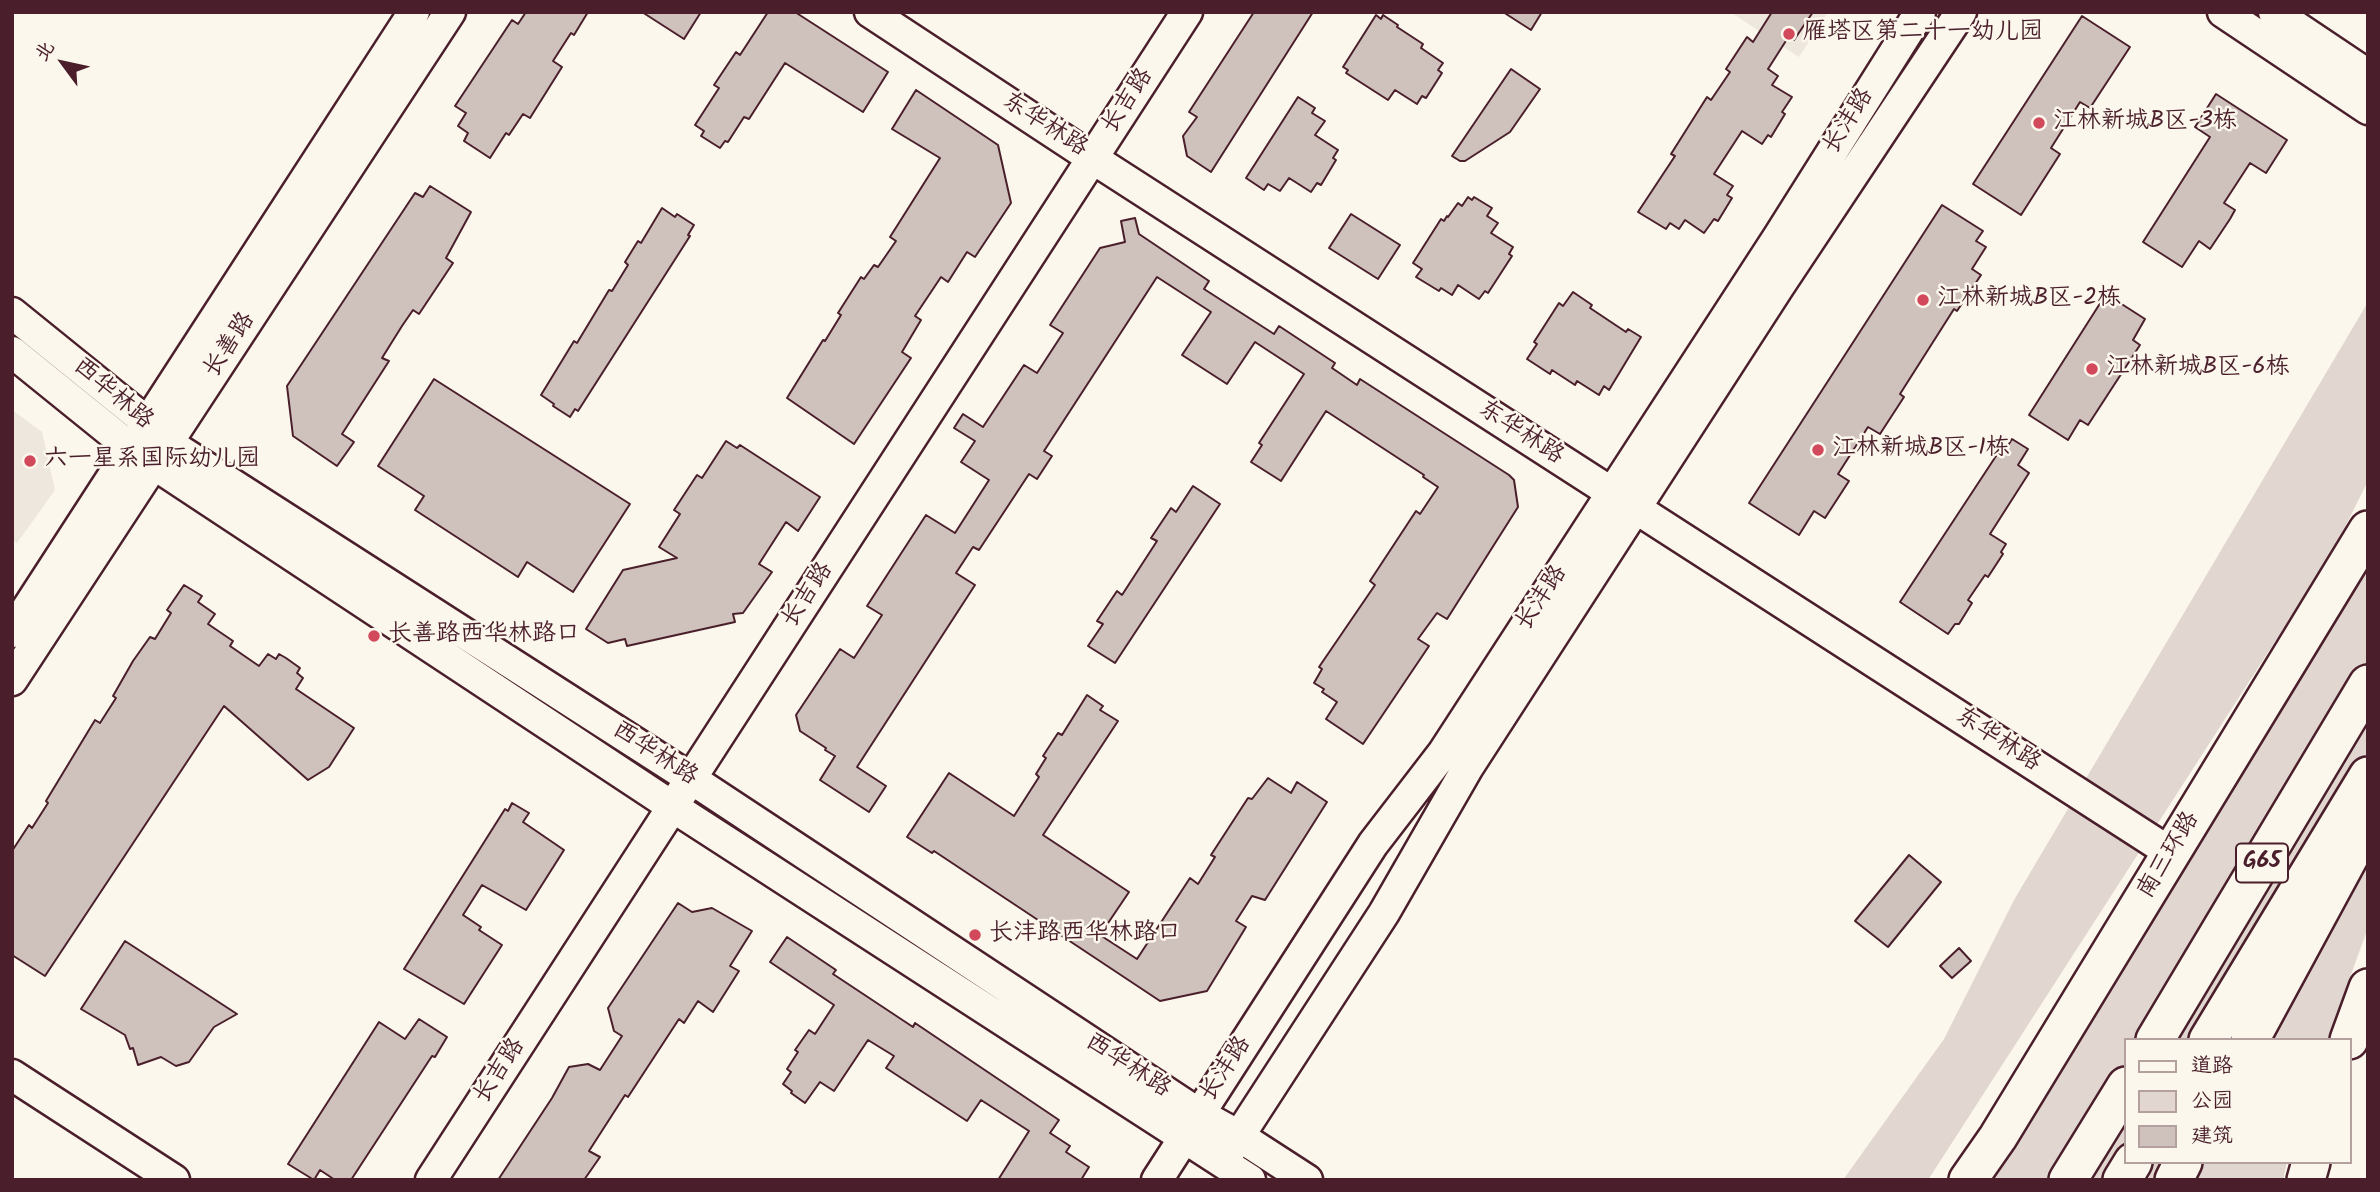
<!DOCTYPE html>
<meta charset="utf-8">
<style>
body{margin:0}
#map{position:relative;width:2380px;height:1192px;overflow:hidden;background:#fbf7ec;font-family:Kalam,"LXGW WenKai TC",sans-serif}
canvas{display:block}
.frame{position:absolute;inset:0;border:14px solid #4a1f2b;pointer-events:none}
.legend{position:absolute;left:2124px;top:1038px;width:228px;height:126px;box-sizing:border-box;background:#fbf7ec;border:2px solid #b4a19f;margin:0;padding:9px 12px;list-style:none;font-size:21px;color:#4a1f2b}
.legend li{display:flex;align-items:center;gap:14px;height:35px}
.legend b{width:35px;border:2px solid #b4a19f}
.north{position:absolute;left:28px;top:28px;width:70px;height:70px;-webkit-text-stroke:5px #fbf7ec;paint-order:stroke;rotate:303deg;font-size:19px;font-weight:700;line-height:28px;text-align:center;color:#4a1f2b}
.north::after{content:'';display:block;margin:auto;width:24px;height:32px;background:#4a1f2b;clip-path:polygon(50% 0,100% 100%,50% 72%,0 100%)}
</style>
<div id="map">
<canvas width="2380" height="1192"></canvas>
<div class="frame"></div>
<ul class="legend">
<li><b style="height:9px;background:#fbf7ec"></b>道路</li>
<li><b style="height:19px;background:#e2d7d0"></b>公园</li>
<li><b style="height:19px;background:#cfc2bc"></b>建筑</li>
</ul>
<div class="north">北</div>
</div>
<script>
const ctx = document.querySelector('canvas').getContext('2d');
ctx.lineJoin = 'round';
function fillPath(path, color) { ctx.fillStyle = color; ctx.fill(path, 'evenodd'); }
function stroke(path, color, width, dash) { ctx.strokeStyle = color; ctx.lineWidth = width; ctx.lineCap = dash ? 'butt' : 'round'; ctx.setLineDash(dash || []); ctx.stroke(path); }
function drawText(font, color, halo, rows, align = 'center') {
  ctx.font = font + ' Kalam,"LXGW WenKai TC",sans-serif'; ctx.lineWidth = 5; ctx.setLineDash([]); ctx.textBaseline = 'middle'; ctx.strokeStyle = halo; ctx.fillStyle = color; for (const [text, x, y, turn = 0] of rows) {
    ctx.save(); ctx.translate(x, y); ctx.rotate((+turn || 0) * Math.PI / 180); ctx.textAlign = isNaN(turn) ? turn : align; if (halo) ctx.strokeText(text, 0, 0); ctx.fillText(text, 0, 0); ctx.restore();
  }
}
fillPath(new Path2D(`
 M1730 12H1828L1799 57Z
 M12 410 42 432 55 490 17 543 12 540Z`), '#eee7de');
fillPath(new Path2D(`
 M2368 302V481L2332 553 1928 1180H1843L1944 1039 2014 900Z
 M2368 554V928L2327 1040H2126V1162H2287L2283 1180H1979Z`), '#e2d7d0');
const building = new Path2D(`
 M526 12H588L574 35 571 33 553 61 562 67 530 118 523 114 509 135 506 133 490 158 464 141 468 133 458 126 466 113 455 106 512 20 518 24Z
 M642 12H701L684 39Z
 M768 12H795L888 72 863 112 785 63 749 119 744 117 728 142 725 141 720 148 701 136 704 131 695 125 719 88 714 85 736 52 740 55Z
 M1254 12H1313L1211 172 1187 156 1183 136 1197 117 1189 112Z
 M1503 12H1542L1531 30Z
 M1772 12H1813L1794 40 1789 36 1768 69 1778 76 1772 85 1792 97 1782 112 1785 114 1771 137 1768 135 1762 144 1742 131 1714 174 1733 186 1727 195 1732 198 1718 221 1714 219 1704 233 1685 220 1679 229 1670 223 1666 229 1638 212 1675 156 1671 154 1707 97 1711 100 1730 72 1726 69 1747 37 1753 42Z
 M1376 15 1381 19 1383 15 1398 25 1397 27 1423 44 1421 48 1443 63 1438 70 1442 73 1426 98 1422 96 1417 104 1395 90 1388 100 1346 73 1348 70 1343 67Z
 M2082 16 2130 47 2090 108 2080 102 2051 148 2060 154 2021 215 1973 184Z
 M1511 69 1540 89 1510 132 1465 161H1460L1452 156Z
 M916 90 998 145 1011 203 975 257 967 252 948 282 941 277 915 316 921 320 902 352 911 358 854 444 787 398 823 340 825 341 841 315 838 313 861 277 864 279 874 265 878 267 896 241 890 237 940 158 892 129Z
 M2216 94 2287 140 2266 173 2250 163 2224 203 2235 210 2230 219 2210 249 2199 241 2182 267 2143 242 2210 137 2195 127Z
 M1298 97 1315 108 1312 113 1325 121 1315 135 1338 150 1333 158 1336 160 1321 185 1317 183 1311 192 1289 178 1280 191 1268 184 1264 190 1246 178Z
 M430 186 471 212 446 258 453 263 419 314 413 310 402 326 382 358 389 361 342 434 354 442 337 466 293 436 287 386 415 193 423 197Z
 M1468 197 1472 200 1474 197 1492 208 1487 216 1498 223 1491 233 1513 247 1509 254 1512 256 1488 293 1485 291 1479 299 1458 285 1452 295 1441 288 1439 291 1416 277 1422 269 1413 263 1441 219 1444 221 1447 216 1448 217 1458 203 1462 206Z
 M1942 205 1983 231 1976 241 1986 247 1972 269 1981 275 1957 311 1954 309 1900 394 1904 397 1880 434 1868 427 1838 474 1849 481 1825 518 1814 511 1799 535 1749 503Z
 M662 208 675 217 677 214 694 225 688 235 690 236 578 411 575 409 570 417 553 406 554 404 541 395 574 341 577 343 609 290 612 291 628 265 625 262 638 241 641 243Z
 M1351 214 1400 245 1378 279 1329 248Z
 M1135 218 1139 234 1209 281 1204 289 1274 334 1279 326 1335 363 1332 368 1357 385 1360 379 1509 475 1514 480 1518 507 1447 619 1437 613 1418 639 1429 646 1363 744 1326 719 1337 702 1322 692 1324 689 1314 683 1322 669 1319 667 1375 585 1370 581 1416 511 1420 514 1438 487 1423 477 1424 475 1326 411 1281 481 1251 462 1262 445 1259 443 1304 374 1255 342 1227 384 1182 355 1211 312 1157 277 1044 451 1052 456 1037 479 1029 474 979 550 973 547 956 573 975 585 857 767 886 786 869 812 820 780 835 756 825 750 826 748 800 731 796 715 840 649 854 658 882 615 867 606 926 515 955 533 989 480 961 462 975 441 954 428 963 414 983 427 1024 365 1037 373 1063 333 1050 325 1100 248 1125 242 1121 221Z
 M1573 292 1592 305 1590 308 1626 332 1628 329 1641 337 1609 390 1604 386 1599 395 1577 381 1575 385 1552 370 1550 374 1527 359 1537 344 1534 342 1559 303 1563 306Z
 M2106 294 2145 319 2133 340 2140 345 2088 425 2080 420 2068 440 2029 415Z
 M434 379 630 504 573 592 527 562 518 577 415 510 424 496 378 466Z
 M2012 439 2028 449 2018 465 2029 473 1990 534 2006 544 2001 552 2003 554 1988 577 1985 575 1968 600 1972 603 1959 624H1955L1948 634 1900 602 1998 453 2002 455Z
 M726 441 737 448 740 445 820 497 798 531 786 522 759 564 772 572 743 613 733 614 735 622 627 646 625 639 608 643 586 629 623 570 677 558 659 547 680 514 674 510 697 475 702 478Z
 M1193 486 1220 504 1115 663 1088 646 1103 624 1097 621 1117 591 1122 595 1157 541 1151 538 1171 508 1176 512Z
 M184 585 202 596 198 602 215 614 208 624 233 641 230 646 259 666 268 654 276 659 279 654 286 658 300 668 297 673 303 678 296 689 354 728 329 767 308 780 224 706 45 976 12 955V851L29 825 32 828 48 803 46 801 95 720 100 723 116 698 113 696 133 661 150 637 155 639 171 613 167 610Z
 M1087 695 1103 706 1100 710 1118 721 1043 835 1129 892 1100 935 1137 959 1190 878 1198 884 1215 857 1211 855 1248 798 1252 799 1268 778 1291 793 1297 782 1327 802 1265 900 1252 896 1236 921 1246 927 1207 991 1160 1001 934 851 932 853 907 837 949 773 1014 816 1039 777 1036 774 1046 758 1043 756 1058 733 1062 735Z
 M512 803 529 813 523 822 564 850 526 910 482 885 463 915 481 927 479 930 502 945 464 1004 404 969 505 809 508 811Z
 M1909 855 1941 882 1888 947 1855 921Z
 M678 903 692 912 712 908 752 931 730 966 739 971 713 1012 698 1001 684 1023 679 1019 628 1097 625 1095 589 1151 600 1157 584 1180H498L552 1098 569 1067 588 1064 600 1070 622 1036 614 1031 608 1008Z
 M787 937 836 970 833 974 913 1027 915 1023 1059 1120 1050 1133 1070 1146 1066 1152 1089 1167 1081 1180H998L1029 1131 981 1100 967 1121 886 1068 894 1056 868 1040 834 1091 820 1082 805 1103 791 1093 792 1091 783 1084 791 1072 787 1069 798 1052 795 1050 809 1030 815 1034 834 1005 770 962Z
 M125 941 237 1014 214 1027 189 1062 176 1066 161 1057 138 1065 133 1048 130 1049 125 1035 81 1009Z
 M1959 948 1971 961 1952 978 1940 966Z
 M419 1019 447 1037 435 1057 432 1056 351 1180H335L320 1170 314 1180 288 1164 379 1022 405 1039Z`);
fillPath(building, '#cfc2bc');
stroke(building, '#4a1f2b', 2);
const secondary = new Path2D(`
 M870 12 1092 158 2171 853
 M2223 12 2368 109
 M2274 12 2368 75
 M12 313 148 423 168 443 690 778 1199 1114 1239 1136 1307 1180
 M12 352 132 449 154 464 673 807 1250 1180
 M12 632 414 12
 M12 680 450 12
 M12 1075 174 1180
 M1228 1153 1384 913 1468 767 1779 286 1961 12
 M431 1180 1187 12
 M1157 1180 1373 844 1443 753 1779 236 1920 12`);
const highway = new Path2D(`
 M2155 1040 2368 684
 M2208 1040 2368 776
 M2250 1040 2368 822
 M2349 1040 2368 988
 M1968 1180 1998 1137 2368 530
 M2068 1180 2126 1086
 M2122 1180 2133 1162
 M2174 1180 2183 1162
 M2306 1180 2311 1162`);
stroke(secondary, '#4a1f2b', 35);
stroke(highway, '#4a1f2b', 42);
stroke(secondary, '#fbf7ec', 30);
stroke(highway, '#fbf7ec', 37);
for (const [x, y, r, color] of [
 [1789,34,7,"#d1495b"],
 [2039,123,7,"#d1495b"],
 [1923,300,7,"#d1495b"],
 [2092,369,7,"#d1495b"],
 [1818,450,7,"#d1495b"],
 [30,461,7,"#d1495b"],
 [374,636,7,"#d1495b"],
 [975,935,7,"#d1495b"]
]) { const dot = new Path2D(); dot.arc(x, y, r, 0, 2 * Math.PI); ctx.fillStyle = color; ctx.fill(dot); stroke(dot, '#fbf7ec', 2.5); }
for (const [x, y, w] of [
 [2262,863,52]
]) { const box = new Path2D(); box.roundRect(x - w / 2, y - 19.5, w, 39, 5); ctx.fillStyle = '#fbf7ec'; ctx.fill(box); stroke(box, '#4a1f2b', 2); }
drawText('bold 23px', '#4a1f2b', null, [
 ["G65",2262,863]
]);
drawText('24px', '#4a1f2b', '#fbf7ec', [
 ["雁塔区第二十一幼儿园",1803,34],
 ["江林新城B区-3栋",2053,123],
 ["江林新城B区-2栋",1937,300],
 ["江林新城B区-6栋",2106,369],
 ["江林新城B区-1栋",1832,450],
 ["六一星系国际幼儿园",44,461],
 ["长善路西华林路口",388,636],
 ["长沣路西华林路口",989,935]
], 'left');
drawText('24px', '#4a1f2b', '#fbf7ec', [
 ["长吉路",1129,102,-57],
 ["长沣路",1850,122,-58],
 ["东华林路",1044,126,33],
 ["长善路",231,346,-57],
 ["西华林路",112,395,40],
 ["东华林路",1520,434,33],
 ["长吉路",809,596,-57],
 ["长沣路",1543,599,-57],
 ["东华林路",1997,741,33],
 ["西华林路",654,755,33],
 ["南三环路",2170,856,-59],
 ["西华林路",1127,1067,33],
 ["长沣路",1227,1070,-57],
 ["长吉路",501,1072,-57]
]);
</script>
